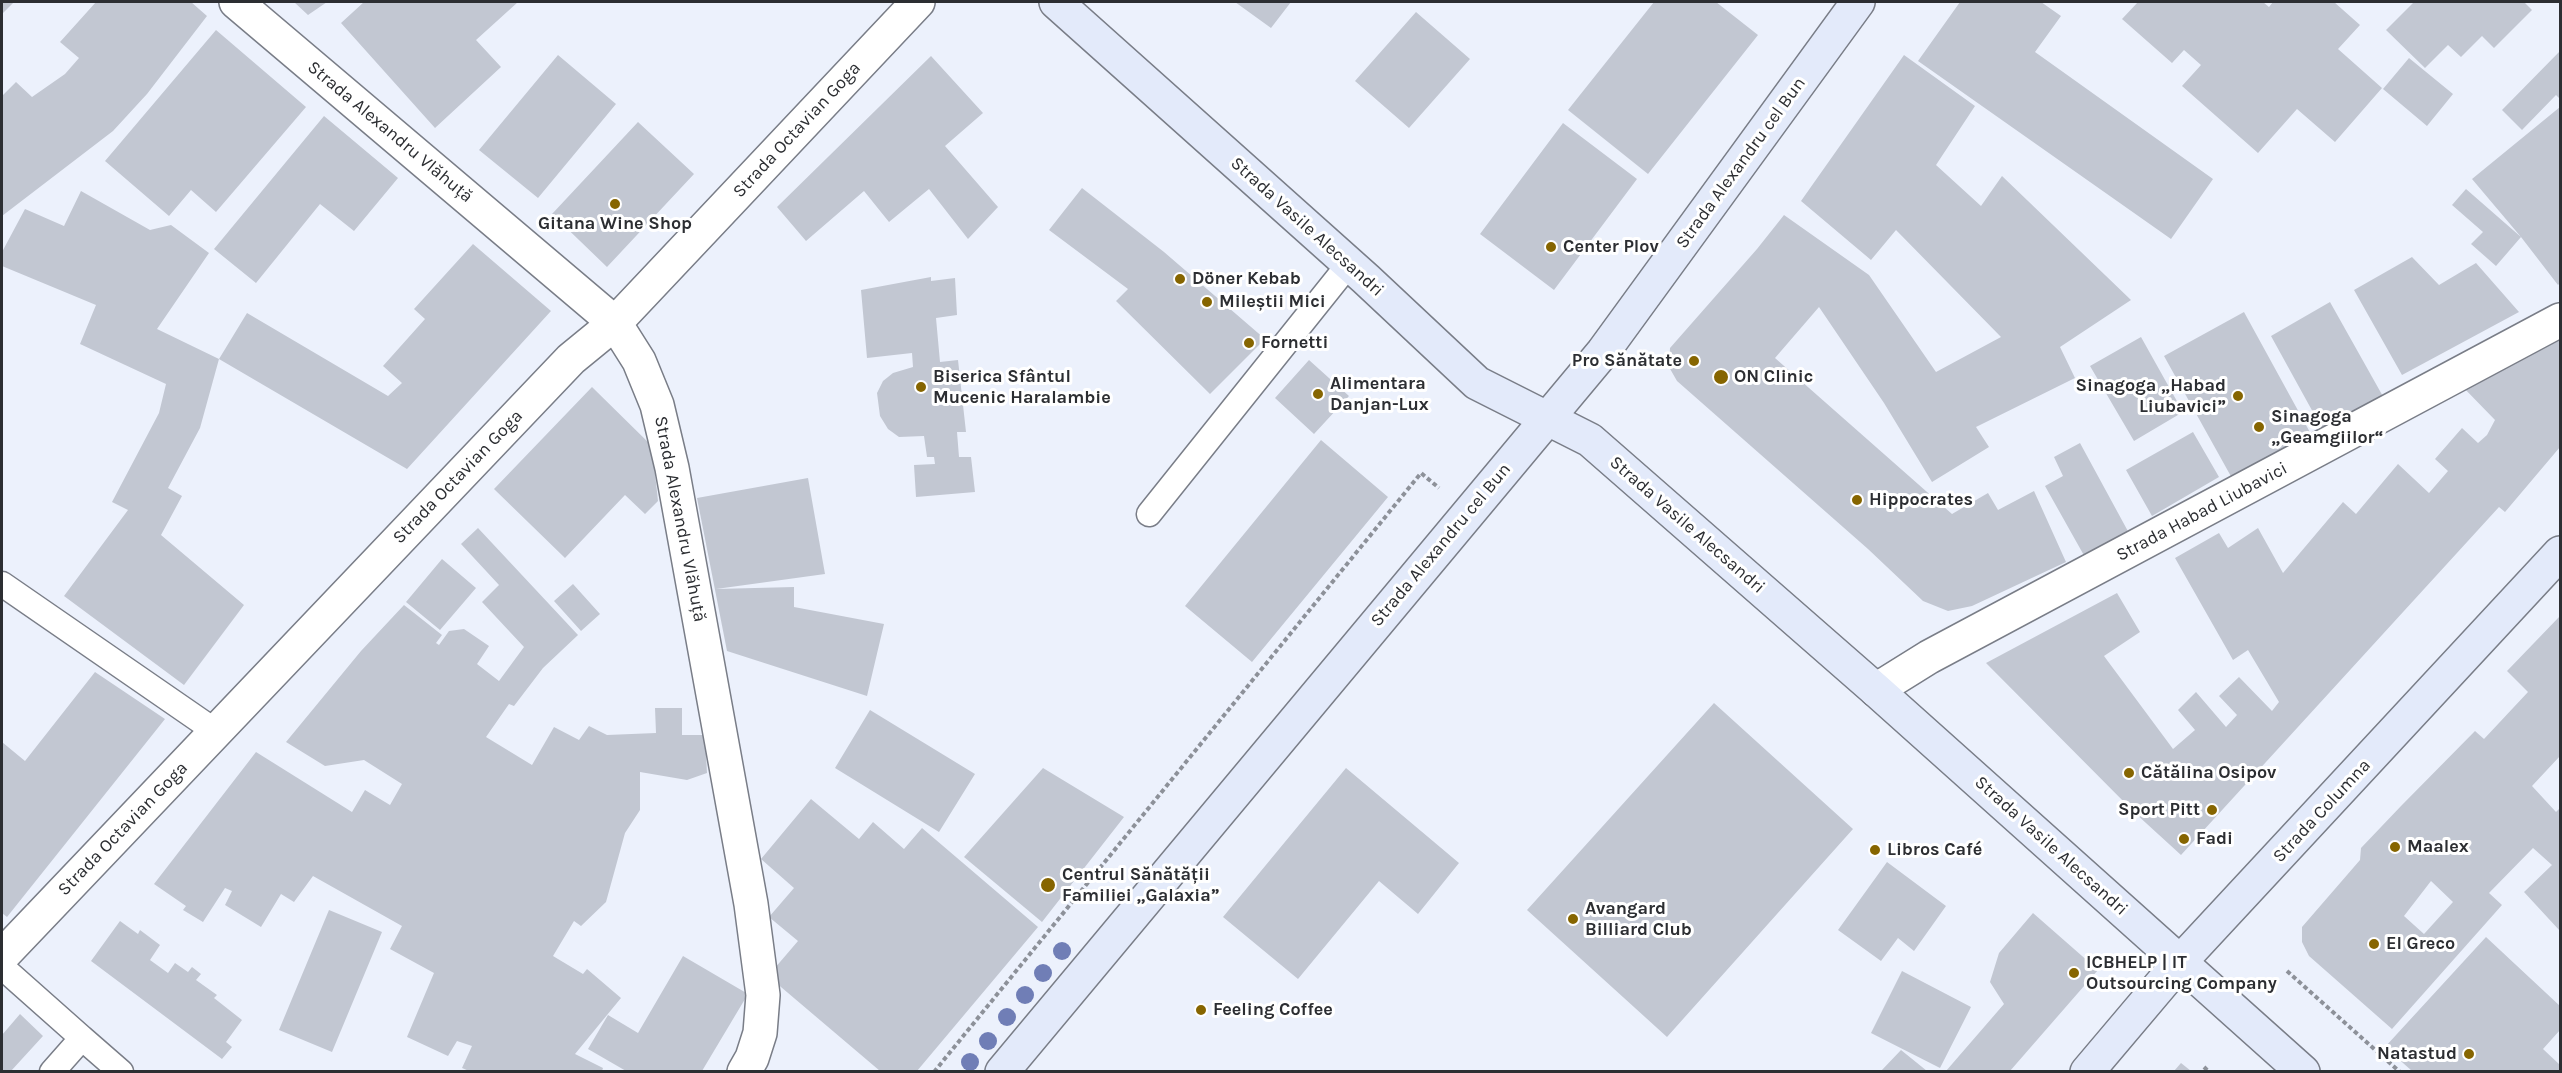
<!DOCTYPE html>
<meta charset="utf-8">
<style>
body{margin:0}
#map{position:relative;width:2562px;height:1073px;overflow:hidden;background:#ecf1fc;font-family:Karla,sans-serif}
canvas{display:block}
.frame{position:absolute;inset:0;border:3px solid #2c2e32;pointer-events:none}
</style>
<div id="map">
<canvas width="2562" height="1073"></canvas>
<div class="frame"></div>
</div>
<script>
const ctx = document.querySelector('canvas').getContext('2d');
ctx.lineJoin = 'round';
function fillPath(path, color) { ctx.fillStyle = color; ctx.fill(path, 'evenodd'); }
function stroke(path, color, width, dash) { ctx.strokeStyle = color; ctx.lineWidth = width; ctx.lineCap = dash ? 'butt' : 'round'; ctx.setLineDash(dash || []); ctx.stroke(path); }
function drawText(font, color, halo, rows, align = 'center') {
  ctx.font = font + ' Karla,sans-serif'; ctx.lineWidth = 6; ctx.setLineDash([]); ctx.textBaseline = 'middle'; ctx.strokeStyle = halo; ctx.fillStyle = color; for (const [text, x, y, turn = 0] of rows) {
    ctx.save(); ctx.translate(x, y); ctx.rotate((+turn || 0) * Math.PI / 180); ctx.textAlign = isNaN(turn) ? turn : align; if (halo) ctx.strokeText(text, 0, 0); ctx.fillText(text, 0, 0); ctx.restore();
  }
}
fillPath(new Path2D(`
 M2 2H14L2 14Z
 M96 2H191L207 16 147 94 113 131 2 216V96L16 82 32 97 65 74 79 58 60 42Z
 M294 2H327L308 15Z
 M364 2H518L476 40 501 67 435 128 341 23Z
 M1235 2H1291L1271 28Z
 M1654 2H1716L1758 35 1648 174 1568 110Z
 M1960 2H2041L2061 16 2035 52 2213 179 2171 239 1918 61Z
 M2138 2H2263L2269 7 2273 2H2334L2360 25 2338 49 2382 88 2335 142 2297 109 2258 153 2182 86 2201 65 2184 50 2172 63 2122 19Z
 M2414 2H2524L2532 10 2494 48 2482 36 2461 57 2448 45 2425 68 2386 30Z
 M1416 12 1470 59 1409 128 1355 81Z
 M216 30 306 107 216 212 191 190 169 216 105 161Z
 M2560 51V99L2556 95 2522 130 2502 110Z
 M558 55 616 104 538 198 479 150Z
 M1904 55 1975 106 1936 165 1981 206 2002 176 2131 300 2060 347 2075 378 1976 427 1989 447 1932 482 1884 403 1819 307 1775 358 1952 514 1988 493 1998 510 2034 491 2066 562 1972 606 1948 611 1923 601 1868 549 1677 381 1669 367 1670 348 1757 249 1784 215 1869 275 1936 372 2001 337 1896 230 1871 260 1801 201Z
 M931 56 983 113 945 146 998 207 968 239 929 189 889 222 864 191 806 241 777 207Z
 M2409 58 2453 94 2427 126 2383 89Z
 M2560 107V283L2558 285 2521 237 2496 266 2471 244 2483 232 2452 205 2466 189 2521 237 2472 179Z
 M324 116 398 178 354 231 320 204 256 283 214 249Z
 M638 122 694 174 607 267 552 214Z
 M1563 123 1637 179 1554 290 1480 234Z
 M1082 188 1164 252 1265 339 1210 394 1116 301 1128 289 1049 230Z
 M81 191 150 230 171 225 209 253 157 329 219 359 200 428 168 488 182 496 161 535 244 605 184 685 64 596 128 510 112 502 159 413 166 384 80 344 96 305 2 266V252L25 209 64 226Z
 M473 244 551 311 407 469 219 359 247 313 388 396 402 383 383 366 425 319 414 309Z
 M2412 257 2439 285 2476 263 2519 312 2402 375 2354 290Z
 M931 277V281L955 278 957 315 936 318 940 362 958 360 966 432H957L959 457H971L975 492 916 497 914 465 935 464 934 457H927L924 436 899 437 888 429 880 416 877 393 883 381 893 373 913 367 912 353 867 358 861 290Z
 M2330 302 2385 400 2325 434 2271 336Z
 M2244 312 2312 436 2233 480 2164 356Z
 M2560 324V447L2505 512 2499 507 2181 855 2135 813 1986 663 2117 593 2140 632 2104 656 2173 749 2195 730 2178 710 2196 692 2226 727 2237 715 2219 696 2239 677 2272 711 2279 702 2248 650 2233 660 2175 558 2219 533 2228 548 2258 528 2283 573 2343 502 2356 514 2398 464 2429 493 2448 471 2435 459 2462 428 2478 443 2487 435 2495 420 2460 384Z
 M2141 337 2183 412 2134 441 2090 366Z
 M1309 360 1349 396 1314 434 1275 398Z
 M592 387 652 446 658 501 645 514 625 495 565 558 494 489Z
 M2193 432 2219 477 2152 516 2126 470Z
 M1321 440 1388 497 1252 662 1185 606Z
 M2080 443 2130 535 2086 559 2045 486 2063 476 2054 457Z
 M808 478 825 574 716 589 794 587V607L884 624 867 696 727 651 697 498Z
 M478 528 578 635 543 668 514 706 509 704 486 737 532 765 554 727 579 740 589 726 607 735 656 733 655 708H682V735H705L707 773 687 780 640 772V810L625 833 606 902 581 926 574 921 553 956 583 974 587 969 621 998 575 1054 603 1068 602 1071H469L462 1068 472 1046 457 1041 448 1056 407 1037 434 973 390 949 402 926 313 876 294 902 281 894 261 927 225 905 232 891 225 888 203 922 183 910 186 906 154 884 256 752 352 812 365 790 390 805 402 784 364 760 325 766 286 742 361 651 404 605 442 635 436 643 439 645 449 631 464 629 489 646 477 664 499 681 524 647 482 602 499 585 461 544Z
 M442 559 476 588 440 630 406 602Z
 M573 584 600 614 581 631 554 601Z
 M2560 616V756L2532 786 2556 812 2560 808V931L2524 892 2552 865 2533 848 2489 893 2502 905 2392 1029 2309 956 2302 942V927L2360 860 2361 848 2401 806 2475 731 2484 739 2528 692 2507 671ZM2431 881 2453 902 2424 934 2404 916Z
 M95 672 165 719 7 917 2 913V742L25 761Z
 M1714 703 1853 829 1667 1037 1527 910Z
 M870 710 975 774 939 832 835 768Z
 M1043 768 1124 817 1042 922 964 857Z
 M1346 768 1459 863 1418 914 1379 881 1298 979 1223 917Z
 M811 799 859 839 873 822 904 849 922 828 1038 927 917 1071H880L768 976 798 941 769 917 794 888 761 859Z
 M1887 862 1946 906 1914 951 1898 938 1881 961 1838 930Z
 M329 910 382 932 332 1052 279 1030Z
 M2033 913 2098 970 2010 1071H1946L2004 1004 1990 982 1999 953Z
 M120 921 138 934 140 930 160 945 150 960 168 973 175 963 188 972 192 967 201 974 196 980 217 995 214 998 242 1020 226 1042 232 1047 222 1059 91 961Z
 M2486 937 2560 1006V1030L2543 1049 2560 1065V1071H2412L2385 1047Z
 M683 956 748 994 702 1071H626L588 1049 608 1015 638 1033Z
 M1902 971 1971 1007 1940 1068 1871 1033Z
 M20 1014 43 1036 11 1071H2V1035Z
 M1901 1050 1927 1071H1881Z
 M2181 1063 2191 1071H2174Z`), '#c2c7d2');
const lane = new Path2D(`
 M1149 514 1349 264
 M2 584 215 731
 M2 967 82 1038 52 1072
 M82 1038 121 1072`);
const street = new Path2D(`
 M236 2 615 323 639 361 657 405 672 468 751 904 763 995 760 1033 752 1058 744 1072
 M1876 690 1929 657 2560 320
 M2 956 571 359 615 323 918 2`);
const secondary = new Path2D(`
 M1056 2 1366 279 1477 383 1590 440 1876 690 2303 1072
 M1002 1072 1603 352 1858 2
 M2087 1072 2180 962 2560 553`);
stroke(lane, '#797d87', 27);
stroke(street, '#797d87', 36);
stroke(secondary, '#797d87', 36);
stroke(new Path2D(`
 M2287 971 2400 1072
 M2204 1067 2209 1072
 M934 1072 1421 473 1439 488`), '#8d9199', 4, [4.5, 3]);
stroke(lane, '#fff', 24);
stroke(street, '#fff', 33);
stroke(secondary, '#e3eafa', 33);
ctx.fillStyle = '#707eb6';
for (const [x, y] of [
 [1062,951],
 [1043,973],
 [1025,995],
 [1007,1017],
 [988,1041],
 [970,1062]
]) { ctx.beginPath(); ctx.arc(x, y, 9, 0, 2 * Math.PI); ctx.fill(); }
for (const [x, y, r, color] of [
 [615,204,6,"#866500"],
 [1551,247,6,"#866500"],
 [1180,279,6,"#866500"],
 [1207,302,6,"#866500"],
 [1249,343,6,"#866500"],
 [1694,361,6,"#866500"],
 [1721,377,8,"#866500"],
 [921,387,6,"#866500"],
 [1318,394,6,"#866500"],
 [2238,396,6,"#866500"],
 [2259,427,6,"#866500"],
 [1857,500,6,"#866500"],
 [2129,773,6,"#866500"],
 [2212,810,6,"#866500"],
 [2184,839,6,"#866500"],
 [2395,847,6,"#866500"],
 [1875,850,6,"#866500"],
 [1048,885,8,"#866500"],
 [1573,919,6,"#866500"],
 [2374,944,6,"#866500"],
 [2074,973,6,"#866500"],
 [1201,1010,6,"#866500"],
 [2469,1054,6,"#866500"]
]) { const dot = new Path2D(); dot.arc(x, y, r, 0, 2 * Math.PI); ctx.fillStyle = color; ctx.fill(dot); stroke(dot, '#fff', 2); }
drawText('18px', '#2c2e32', '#fff', [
 ["Strada Octavian Goga",797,130,-47],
 ["Strada Alexandru Vlăhuță",390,132,40],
 ["Strada Alexandru cel Bun",1741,163,-54],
 ["Strada Vasile Alecsandri",1307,227,42],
 ["Strada Octavian Goga",458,477,-46],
 ["Strada Habad Liubavici",2202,512,-28],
 ["Strada Alexandru Vlăhuță",680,519,79],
 ["Strada Vasile Alecsandri",1687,525,41],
 ["Strada Alexandru cel Bun",1441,545,-50],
 ["Strada Columna",2322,811,-47],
 ["Strada Octavian Goga",123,829,-46],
 ["Strada Vasile Alecsandri",2051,846,42]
]);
drawText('bold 18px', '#2c2e32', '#fff', [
 ["Gitana Wine Shop",615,224,"center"],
 ["Center Plov",1563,247],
 ["Döner Kebab",1192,279],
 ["Mileștii Mici",1219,302],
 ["Fornetti",1261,343],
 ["Pro Sănătate",1682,361,"right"],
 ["Biserica Sfântul",933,377],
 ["Mucenic Haralambie",933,398],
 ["ON Clinic",1734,377],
 ["Alimentara",1330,384],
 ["Danjan-Lux",1330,405],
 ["Sinagoga „Habad",2226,386,"right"],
 ["Liubavici”",2226,407,"right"],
 ["Sinagoga",2271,417],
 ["„Geamgiilor“",2271,438],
 ["Hippocrates",1869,500],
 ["Cătălina Osipov",2141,773],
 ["Sport Pitt",2200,810,"right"],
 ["Fadi",2196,839],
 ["Maalex",2407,847],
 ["Libros Café",1887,850],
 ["Centrul Sănătății",1062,875],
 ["Familiei „Galaxia”",1062,896],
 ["Avangard",1585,909],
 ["Billiard Club",1585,930],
 ["El Greco",2386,944],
 ["ICBHELP | IT",2086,963],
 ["Outsourcing Company",2086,984],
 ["Feeling Coffee",1213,1010],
 ["Natastud",2457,1054,"right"]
], 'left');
</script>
